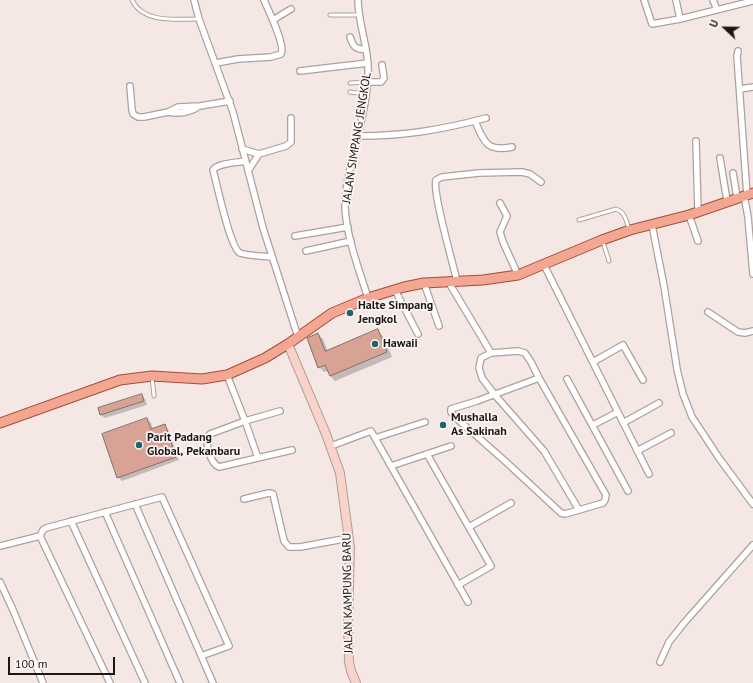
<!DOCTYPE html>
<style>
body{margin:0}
#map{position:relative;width:753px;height:683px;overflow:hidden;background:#f5e8e4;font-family:"PT Sans",sans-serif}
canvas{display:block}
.north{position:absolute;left:705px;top:8px;width:40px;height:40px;-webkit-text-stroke:3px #fef6f4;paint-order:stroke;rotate:292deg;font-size:11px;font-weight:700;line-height:16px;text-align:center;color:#1c1716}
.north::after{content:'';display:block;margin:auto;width:14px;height:18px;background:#1c1716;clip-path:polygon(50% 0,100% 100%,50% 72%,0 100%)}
.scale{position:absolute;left:8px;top:657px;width:107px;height:18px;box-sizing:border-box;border:2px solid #1c1716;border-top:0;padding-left:5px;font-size:12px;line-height:14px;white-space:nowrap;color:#1c1716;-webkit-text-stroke:3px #fef6f4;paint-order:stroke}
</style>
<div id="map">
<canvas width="753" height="683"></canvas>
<div class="north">U</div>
<div class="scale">100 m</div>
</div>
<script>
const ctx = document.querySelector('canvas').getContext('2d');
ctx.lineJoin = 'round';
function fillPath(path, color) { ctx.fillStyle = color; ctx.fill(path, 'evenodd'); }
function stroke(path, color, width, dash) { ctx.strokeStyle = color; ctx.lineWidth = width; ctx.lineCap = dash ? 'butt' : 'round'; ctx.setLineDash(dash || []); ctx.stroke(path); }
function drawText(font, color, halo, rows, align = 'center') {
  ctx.font = font + ' "PT Sans",sans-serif'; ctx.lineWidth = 3.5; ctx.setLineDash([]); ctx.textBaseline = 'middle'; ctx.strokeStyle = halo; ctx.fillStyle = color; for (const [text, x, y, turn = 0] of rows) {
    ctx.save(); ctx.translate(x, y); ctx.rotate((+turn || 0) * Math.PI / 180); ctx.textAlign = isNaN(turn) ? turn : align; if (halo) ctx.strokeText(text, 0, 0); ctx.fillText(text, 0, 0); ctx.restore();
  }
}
fillPath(new Path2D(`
 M378 331 383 336 392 357 335 381 330 376 328 371 324 372 319 367 318 334 323 339 328 351Z
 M141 395 145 399 147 405 105 418 101 415Z
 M147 419 151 423 153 429 164 425 168 429 179 460 122 481 118 477Z`), '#0003');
const building = new Path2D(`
 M378 329 387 352 330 376 325 365 318 368 307 338 318 333 325 351Z
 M142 394 144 401 100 415 98 408Z
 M147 418 151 429 165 424 176 457 117 478 102 434Z`);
fillPath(building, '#d8a395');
stroke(building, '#7d726e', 1);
const lane = new Path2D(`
 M132 0C143 24 178 19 199 19
 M330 15H359
 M350 83 368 82
 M350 92 366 94
 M579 220 616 209C625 212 626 220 629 229
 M603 242 609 261
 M152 377 154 396`);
const street = new Path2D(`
 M194 0 199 19 233 112 263 228 298 337
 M358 0C358 25 370 50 368 75 367 104 358 133 352 161 348 176 345 192 345 207 346 235 359 270 368 298
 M644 0 652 24 680 19 676 0
 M713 0 717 10
 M680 19 753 1
 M273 20 291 9
 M350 37C353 46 355 50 366 49
 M738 51 737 56 747 195
 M216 63 238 59 271 57 281 54C286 46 268 10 264 0
 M300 71 368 63
 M368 82H381L384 78 382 65
 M130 86 132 110 133 114 138 117H144L168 112 178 107 200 106 230 101
 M740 89 753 87
 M168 112C179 114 189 113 198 107
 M475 121C484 142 487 152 512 147
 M358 136C404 136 441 130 486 118
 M696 141 698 212
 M242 149 259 154
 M720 158 727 201
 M245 161C236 163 218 163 213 170 217 184 230 248 240 253 248 256 263 256 272 257
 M248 171 259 154 286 146 291 142V118
 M733 173 737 198
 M744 195 748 217 753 274
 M500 203 507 216 500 232 503 242 518 275
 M689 215 698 241
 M652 225 664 286 677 369 683 394 692 417 719 458 753 504
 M295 236 348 227
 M306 251 351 241
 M544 265 649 474
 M448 281C462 305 477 329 491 353
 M457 281C453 264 432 191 436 180L442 177 479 173 522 172 530 174 541 182
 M424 283 439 326
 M395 290 418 334
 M708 312 738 332 745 333 753 331
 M518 351 525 353 531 362 539 378 606 495 605 500 603 503 579 510 544 451 494 394 482 378 479 368 481 358 491 353Z
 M593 362 623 345 643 380
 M227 375 245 421 258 458
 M539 378 477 401 451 409V412L455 417 505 461 561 513 565 514 579 510
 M567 379 628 491
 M280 411 245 421 210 434C203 441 211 464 219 467L292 450
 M623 423 659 403
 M593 425 618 412
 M375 438 425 422
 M331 446 371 431 468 602
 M637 451 671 433
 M427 454 491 566 458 585
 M391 466 451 446
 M244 499 269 493 273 494 284 541 289 547H300L349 538
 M135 504 213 683
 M105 512 180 683
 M71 521 145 683
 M469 527 511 503
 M0 546 40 536
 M0 582 13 610 43 683
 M660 662 669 642 684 623 753 545
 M110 683 40 536 43 530 46 528 162 497 229 646 201 656`);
const secondary = new Path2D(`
 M288 344 326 434 340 473 350 547 348 623 349 662 351 671 356 683`);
const primary = new Path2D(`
 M0 423 120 380 152 376 202 379 227 375 265 358 288 344 332 313 368 298 404 287 424 283 483 280 518 275 602 240 630 230 689 215 753 193`);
stroke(lane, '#ada09d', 5);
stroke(street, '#ada09d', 8);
stroke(secondary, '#ada09d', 10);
stroke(primary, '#a34e38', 11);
stroke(lane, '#fff', 3);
stroke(street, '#fff', 5.5);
stroke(secondary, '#f9d3c9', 8);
stroke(primary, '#f3a692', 9);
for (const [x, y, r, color] of [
 [350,313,4,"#1a6570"],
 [375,344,4,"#1a6570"],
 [443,425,4,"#1a6570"],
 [139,445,4,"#1a6570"]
]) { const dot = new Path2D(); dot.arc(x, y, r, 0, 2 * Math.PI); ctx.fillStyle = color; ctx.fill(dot); stroke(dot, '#fef6f4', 1.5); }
drawText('12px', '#1c1716', '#fef6f4', [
 ["JALAN SIMPANG JENGKOL",357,138,-81],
 ["JALAN KAMPUNG BARU",348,593,-91]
]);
drawText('bold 12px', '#1c1716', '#fef6f4', [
 ["Halte Simpang",358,306],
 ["Jengkol",358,320],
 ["Hawaii",383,344],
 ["Mushalla",451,418],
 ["As Sakinah",451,432],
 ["Parit Padang",147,438],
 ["Global, Pekanbaru",147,452]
], 'left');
</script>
